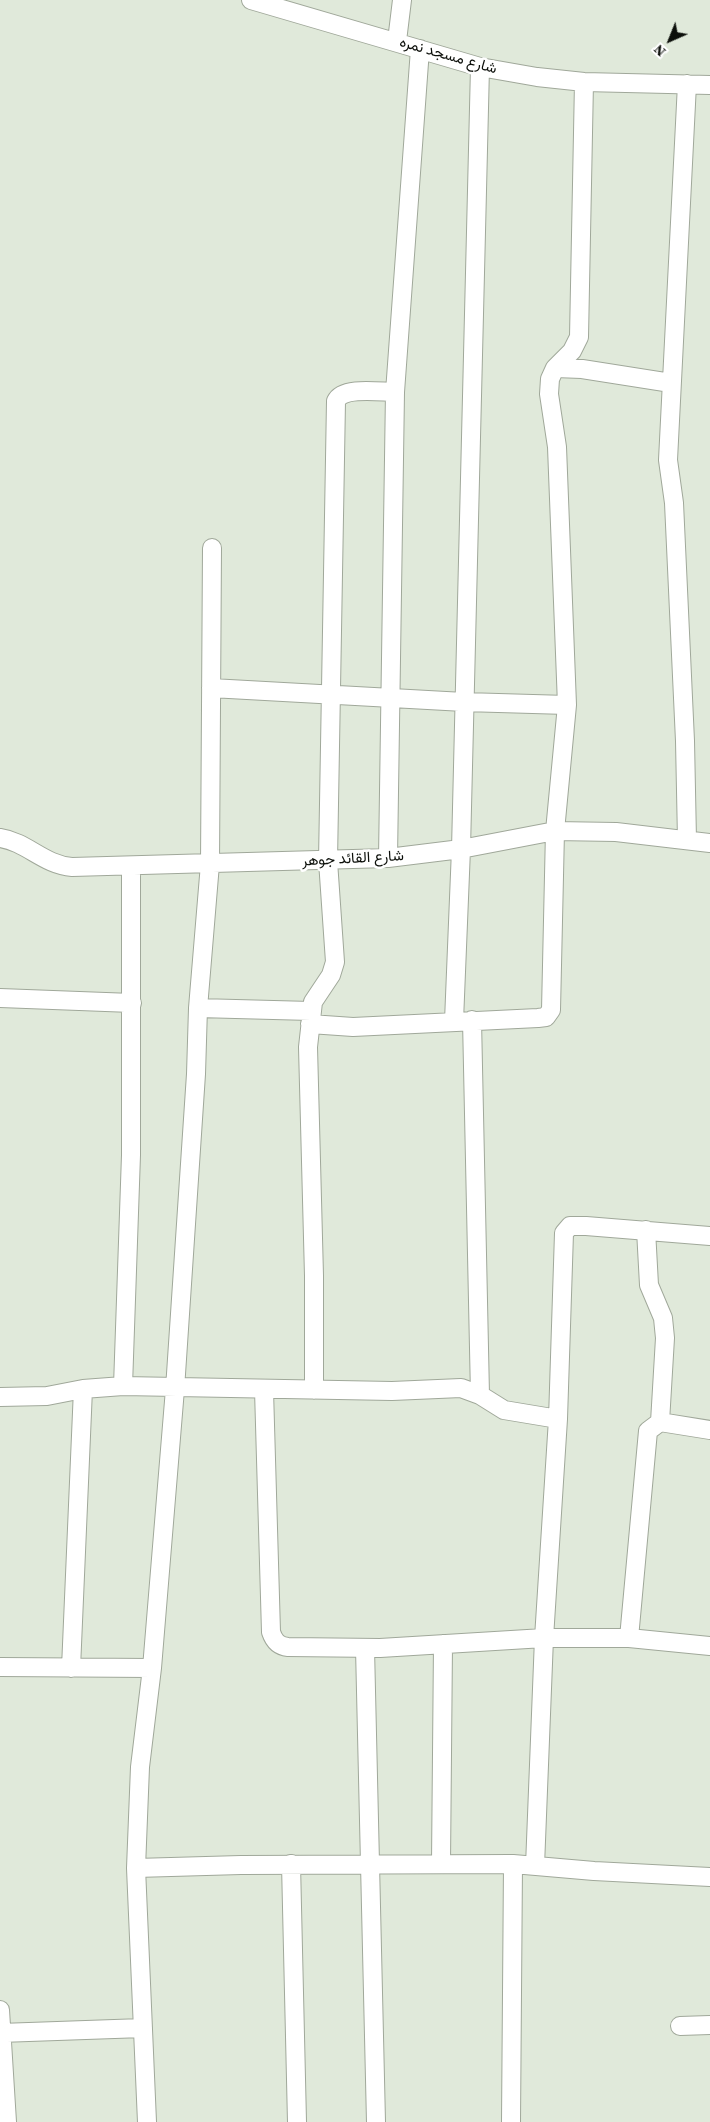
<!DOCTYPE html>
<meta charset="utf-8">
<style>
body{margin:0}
#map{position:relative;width:710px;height:2122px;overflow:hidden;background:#e0e9da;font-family:"Source Serif 4",serif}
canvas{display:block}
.north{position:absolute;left:645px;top:15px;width:50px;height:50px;-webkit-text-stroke:4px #fff;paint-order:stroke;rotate:224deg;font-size:14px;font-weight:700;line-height:20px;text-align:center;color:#0c0f0a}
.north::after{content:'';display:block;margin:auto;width:18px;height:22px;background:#0c0f0a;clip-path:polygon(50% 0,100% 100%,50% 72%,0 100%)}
</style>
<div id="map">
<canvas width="710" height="2122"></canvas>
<div class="north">N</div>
</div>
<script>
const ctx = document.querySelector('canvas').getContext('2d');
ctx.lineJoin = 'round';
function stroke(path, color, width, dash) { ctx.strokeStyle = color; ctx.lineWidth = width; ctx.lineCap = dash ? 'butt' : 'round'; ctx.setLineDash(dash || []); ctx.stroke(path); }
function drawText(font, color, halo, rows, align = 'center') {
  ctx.font = font + ' "Source Serif 4",Vazirmatn,serif'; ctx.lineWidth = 5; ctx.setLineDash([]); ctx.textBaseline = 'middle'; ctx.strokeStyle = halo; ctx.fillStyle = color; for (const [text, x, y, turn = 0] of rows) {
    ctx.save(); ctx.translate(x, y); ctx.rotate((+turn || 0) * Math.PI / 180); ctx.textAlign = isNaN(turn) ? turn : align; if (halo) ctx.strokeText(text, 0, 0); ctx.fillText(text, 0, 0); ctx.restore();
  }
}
const minor = new Path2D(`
 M251 0 480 67 537 77 584 82 710 85
 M397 41 402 0
 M555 368 582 369 671 383
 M211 688 464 702 567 705
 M0 838C27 842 44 865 72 867L388 858 461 849 555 831 616 832 710 843
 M687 840 685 741 674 503 668 460 687 84
 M388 858 395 392 420 49
 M0 998 132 1003
 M198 1008 311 1011
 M472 1020 480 1395
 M454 1021 461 849 480 67
 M310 1024 353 1027 538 1018 546 1017 551 1010 555 831 567 705 557 447 549 394 550 379 555 368 572 351 579 337 584 82
 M646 1230 649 1285 663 1318 665 1338 660 1422
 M123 1386 131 1155V866
 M264 1390 271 1632C274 1641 278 1646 288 1647L380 1648 544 1638H629L710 1646
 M314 1390V1276L308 1047 313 1002 331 975 335 962 328 861 336 401C343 386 380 392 395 392
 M0 1397 47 1396 83 1389 123 1386 392 1391 461 1388 480 1395 504 1410 558 1419
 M629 1638 648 1431 660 1422 710 1430
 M365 1648 376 2122
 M0 1667 152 1668
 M71 1668 83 1389
 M441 1863 443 1644
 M291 1864 297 2122
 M535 1866 544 1638 558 1419 564 1233 570 1226H586L710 1236
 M136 1868 241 1865 513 1864 594 1871 710 1877
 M0 2010 7 2122
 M680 2026 710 2025
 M0 2033 143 2028
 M147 2122 136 1868 140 1767 152 1668 175 1389 196 1074 198 1008 210 864 212 548
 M511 2122 513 1864`);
stroke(minor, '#a0a89a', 20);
stroke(minor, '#fff', 18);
drawText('15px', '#0c0f0a', '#fff', [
 ["شارع مسجد نمره",448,56,16],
 ["شارع القائد جوهر",353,859,-3]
]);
</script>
